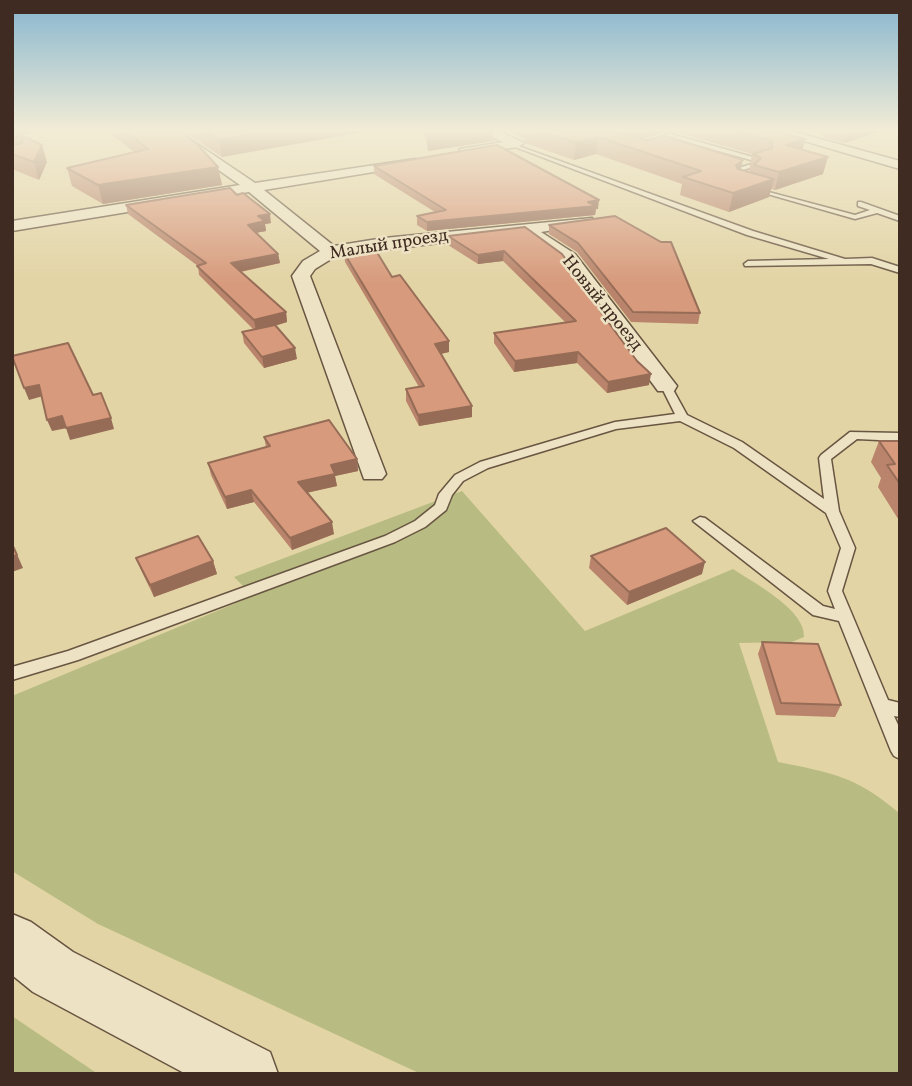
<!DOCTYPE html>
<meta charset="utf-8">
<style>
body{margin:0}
#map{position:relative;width:912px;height:1086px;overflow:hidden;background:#e3d4a5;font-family:Vollkorn,serif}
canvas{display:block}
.frame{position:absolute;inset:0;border:14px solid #3f2b21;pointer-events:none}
</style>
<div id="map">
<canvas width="912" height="1086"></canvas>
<div class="frame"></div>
</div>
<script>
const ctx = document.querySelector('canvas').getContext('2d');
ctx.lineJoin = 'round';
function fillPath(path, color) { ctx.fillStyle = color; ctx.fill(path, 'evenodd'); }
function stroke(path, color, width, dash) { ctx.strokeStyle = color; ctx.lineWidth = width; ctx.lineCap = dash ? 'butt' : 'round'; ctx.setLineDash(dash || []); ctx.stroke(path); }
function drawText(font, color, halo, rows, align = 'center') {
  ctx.font = font + ' Vollkorn,serif'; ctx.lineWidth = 5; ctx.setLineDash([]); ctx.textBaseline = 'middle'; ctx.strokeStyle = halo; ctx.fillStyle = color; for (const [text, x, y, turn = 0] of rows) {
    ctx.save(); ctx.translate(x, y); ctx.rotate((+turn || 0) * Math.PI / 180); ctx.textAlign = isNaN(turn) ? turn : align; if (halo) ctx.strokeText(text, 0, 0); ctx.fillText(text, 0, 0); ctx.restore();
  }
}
fillPath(new Path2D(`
 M462 491 585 631 733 569C754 583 806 610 804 637L792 642 739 643 778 762C833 773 855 776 898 812L900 1074H421L98 924 12 871V696L253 596 234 577Z
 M12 1016 98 1074H12Z`), '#b8bc83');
const service = new Path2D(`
 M671 134 767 161 768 162 734 173 732 170 758 162 671 138 650 143 647 141Z
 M510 143 753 231 845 259 872 258 900 267V273L871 264 745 266 744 264 748 261 829 259 747 235 510 145Z
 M750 187 855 215 870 210 858 206V202H861L900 216V221L877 213 855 219 750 189Z
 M666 383 671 386 687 415 742 442 824 499 819 458 821 455 850 432 900 433V441L857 439 831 459 839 511 855 548 842 591 888 700 900 703V717L894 716 900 729V759L894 756 891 751 839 621 813 615 693 521 700 517 705 518 823 606 835 609 828 591 841 548 826 513 734 448 680 421 616 429 488 468 463 481 452 495 446 510 425 527 395 542 78 660 12 680V667L68 651 385 536 415 521 435 505 439 494 455 475 480 462 615 422 675 414 661 386Z`);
const minor = new Path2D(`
 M163 131H178L255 183 415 159V165L410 166 264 190 334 246 384 238 592 218V224L541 232 575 254 677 386 674 391H658L563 262 525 232 336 256 315 269 310 276 386 474 382 479H364L292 276 303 261 320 251 249 192 12 231V221L240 185Z
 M487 131H499L524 143 518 147 460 155V149L504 142 488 136Z
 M770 131H791L900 161V169Z`);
const tertiary = new Path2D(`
 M12 914 31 922 73 952 270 1052 278 1074H186L33 992 12 975Z`);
stroke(service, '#685542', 3);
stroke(minor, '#685542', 3);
stroke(tertiary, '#685542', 3);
fillPath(service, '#ede3c4');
fillPath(minor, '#ede3c4');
fillPath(tertiary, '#ede3c4');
fillPath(new Path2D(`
 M12 131H42L22 135 47 162 39 180 12 169Z
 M107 131H179L218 167 222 185 103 204 72 186 67 168 134 152Z
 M183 131H368L222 157Z
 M424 131H493V141L428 151Z
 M508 131H773L802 149 823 174 775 190 771 189 769 197 729 212 680 195 682 184 596 154 574 160 525 143 523 138ZM672 131 752 154 749 171 751 173 641 139Z
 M819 131H882L844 143 826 138Z
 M374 166 598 209H596L595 215 427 231 417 225V216L435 212 374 174Z
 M237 195 271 223 265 224 266 231 256 233 278 254 280 263 241 272 286 312 287 322 275 326 297 359 264 368 244 343 242 332 254 330 199 275 198 266 128 214 126 205Z
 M549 225 700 313 698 324 631 322 577 252 549 234Z
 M525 227 605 312V317L649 385 607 393 577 363 514 372 494 343V333L565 322 503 261 478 264 448 245V236Z
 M344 253 392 277 449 352 441 354 472 406V417L419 426 406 401V389L419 387 345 262Z
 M264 437 357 459 358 471 335 476 337 486 307 493 334 534 292 550 254 502 227 509 211 475 208 463 266 447Z
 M879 441H900V522L878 487 881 478 871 462Z
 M591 556 702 574 627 605 589 568Z
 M136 558 213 561 217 574 154 597 141 570Z
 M762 642 841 705 835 717 776 715 758 654Z`), '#b9846b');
fillPath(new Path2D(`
 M12 131H42L12 137Z
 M271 131H368L222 157 219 140Z
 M448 131H493V141L428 151V135Z
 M626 131H672L624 143Z
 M849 131H882L844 143 847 132Z
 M598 137 596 154 574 160 576 143Z
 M805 139 801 156 786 145Z
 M42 145 47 162 39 180 34 162Z
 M828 157 823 174 775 190 779 172Z
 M743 160 739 178 736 165Z
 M218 167 222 185 103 204 98 185Z
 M774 179 769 197 729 212 733 193Z
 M599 200 598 209H596L595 215 427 231V222Z
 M270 214 271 223 265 224 266 231 249 234 248 225 258 216Z
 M504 251 503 261 478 264V255Z
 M278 254 280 263 233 273 231 263Z
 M286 312 287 322 256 331 254 320Z
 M449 341V352L435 355V344Z
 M295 348 297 359 264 368 262 357Z
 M578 352 577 363 514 372 515 361Z
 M651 374 649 385 607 393 608 382Z
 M39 385 43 396 29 400 24 388Z
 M472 406V417L419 426 418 415Z
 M62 416 67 428 52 431 47 420Z
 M111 418 114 429 70 440 66 428Z
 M357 459 358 471 335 476 337 486 300 494 298 482 331 465Z
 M251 490 254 502 227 509 225 497Z
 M332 522 334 534 292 550 290 538Z
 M12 543 23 568 12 572Z
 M213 561 217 574 154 597 150 585Z
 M705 562 702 574 627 605 629 592Z`), '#966c57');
const building = new Path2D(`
 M12 131 42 145 34 162 12 154V145L22 143 23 137H12Z
 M125 131H179L197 144 218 167 98 185 67 168 148 149Z
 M205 131H271L219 140Z
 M427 131H448L428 135Z
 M540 131H612L646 140 665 136 743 160 736 165 738 169 774 179 733 193 683 177 701 171 598 137 576 143Z
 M734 131H773L805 139 786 145 828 157 779 172 754 165 761 158 753 154 772 148V141Z
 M497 145 599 200 588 202 596 206 427 222 417 216 446 210 374 166Z
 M230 188 237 195 243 193 270 214 258 216 265 221 248 225 278 254 231 263 286 312 254 320 197 266 206 263 126 205Z
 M615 216 661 242H671L700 313 633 312 578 243 549 225Z
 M525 227 562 254 605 312 600 311 637 361 651 374 608 382 578 352 515 361 494 333 576 321 504 251 478 255 448 236Z
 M375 249 392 277 400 275 449 341 435 344 472 406 418 415 406 389 424 386 344 253Z
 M275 325 295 348 262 357 242 332Z
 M68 343 93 395 101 393 111 418 66 428 62 416 47 420 39 385 24 388 12 356Z
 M329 420 357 459 331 465 335 474 298 482 332 522 290 538 251 490 225 497 208 463 270 446 264 437Z
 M879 441H900V484L887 465 895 464Z
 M666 528 705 562 629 592 591 556Z
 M198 536 213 561 150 585 136 558Z
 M12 544 17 555 12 557Z
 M762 642 818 644 841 705 781 703Z`);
fillPath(building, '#d79a7c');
stroke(building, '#966c57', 2);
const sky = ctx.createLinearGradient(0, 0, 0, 283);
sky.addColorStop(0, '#87b6cf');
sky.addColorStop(0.46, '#f2ecd6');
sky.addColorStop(1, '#f2ecd600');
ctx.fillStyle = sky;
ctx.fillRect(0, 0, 912, 283);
drawText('18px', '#3f2b21', '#ede3c4', [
 ["Малый проезд",389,246,-9],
 ["Новый проезд",601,304,51]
]);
</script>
